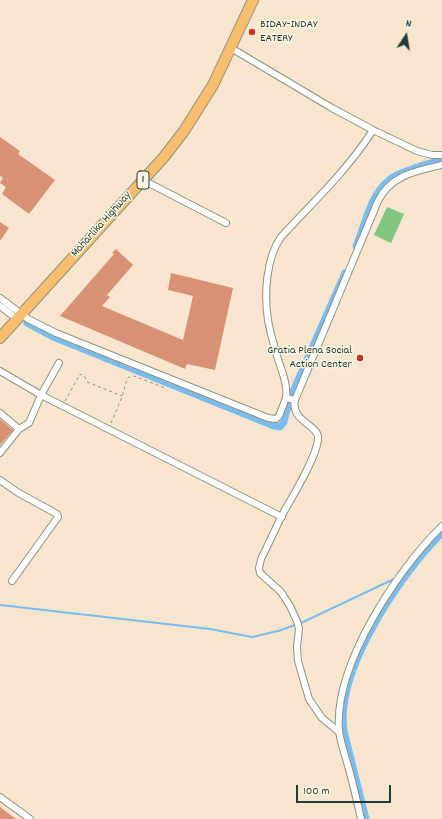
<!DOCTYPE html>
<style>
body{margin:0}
#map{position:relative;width:442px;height:819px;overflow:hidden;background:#f7e6cd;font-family:Dekko,sans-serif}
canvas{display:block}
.north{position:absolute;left:386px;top:16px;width:40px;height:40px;-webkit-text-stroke:3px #fcf5e5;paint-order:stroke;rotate:12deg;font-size:11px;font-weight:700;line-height:16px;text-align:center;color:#1f3d34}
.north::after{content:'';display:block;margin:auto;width:14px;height:18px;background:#1f3d34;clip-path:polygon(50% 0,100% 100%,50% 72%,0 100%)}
.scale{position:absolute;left:296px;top:785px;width:95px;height:18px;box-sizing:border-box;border:2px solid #1f3d34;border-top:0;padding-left:5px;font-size:12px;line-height:14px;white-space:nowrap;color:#1f3d34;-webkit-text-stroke:3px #fcf5e5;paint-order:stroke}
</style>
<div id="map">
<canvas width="442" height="819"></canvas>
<div class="north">N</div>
<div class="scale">100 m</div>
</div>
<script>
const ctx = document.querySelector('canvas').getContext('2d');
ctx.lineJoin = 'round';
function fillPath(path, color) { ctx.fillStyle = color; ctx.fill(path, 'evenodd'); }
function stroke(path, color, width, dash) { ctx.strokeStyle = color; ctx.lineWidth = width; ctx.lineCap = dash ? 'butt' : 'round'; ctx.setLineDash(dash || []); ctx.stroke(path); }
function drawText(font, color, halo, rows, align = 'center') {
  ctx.font = font + ' Dekko,sans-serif'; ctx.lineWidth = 3; ctx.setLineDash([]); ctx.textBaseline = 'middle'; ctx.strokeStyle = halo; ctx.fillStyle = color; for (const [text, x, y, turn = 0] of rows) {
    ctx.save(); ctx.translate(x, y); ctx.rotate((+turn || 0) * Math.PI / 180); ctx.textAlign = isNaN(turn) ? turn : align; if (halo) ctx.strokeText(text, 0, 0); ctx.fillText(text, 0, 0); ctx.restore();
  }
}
fillPath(new Path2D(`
 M387 207 404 214 391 243 374 235Z`), '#80c580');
stroke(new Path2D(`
 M0 605 210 629 252 637 278 631 295 625
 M301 623 394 579`), '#7abcf0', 2);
stroke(new Path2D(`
 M356 246C365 225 370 195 389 180 396 174 404 172 412 169 422 165 431 162 442 161
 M0 302 11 310
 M27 323 53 337 274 426 280 427 284 422 289 402
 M291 396 345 273
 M366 819 344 731C335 670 401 574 442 533`), '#7abcf0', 7);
fillPath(new Path2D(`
 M0 137 20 151 18 154 55 180 29 214 2 194 6 187 0 183 3 178 0 176Z
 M0 222 9 228 0 241Z
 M116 249 133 265 107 295 110 297 102 306 183 340 193 296 168 290 171 273 233 288 215 370 187 364 185 369 60 316 114 254 112 253Z
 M0 419 13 430 0 445Z
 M0 807 16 819H0Z`), '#d99176');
const minor = new Path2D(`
 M231 48 332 108 373 130 417 151 432 155H442
 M143 180 226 223
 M0 298 28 319 56 333 268 418 276 419 279 416 286 398 295 400 378 201C391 175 416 171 442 165
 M0 306 17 319
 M0 371 41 395 282 517
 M286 398C288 384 281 369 277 356 274 344 270 333 268 320 264 295 266 258 281 237 313 202 347 171 373 130
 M295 400C290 421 318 425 318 437 319 454 291 499 282 515 275 530 268 545 261 559L259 568 260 573 281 592 290 606 297 621 299 629 297 647 298 661 309 699 322 718 339 732
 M0 413 19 429
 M0 453 19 429 29 423 41 395 59 363
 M0 480 17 492 57 514 58 517 12 581
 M0 797 30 819
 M361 819C357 801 353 783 348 766 345 754 340 742 339 730 334 665 397 570 442 526`);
const highway = new Path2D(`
 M0 338 164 157 184 131 213 85 253 0`);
stroke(minor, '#8b9280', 8);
stroke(highway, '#8b9280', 12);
stroke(new Path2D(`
 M65 401 80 374 85 377 87 382 122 396
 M111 423 122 397 127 379 129 377 134 376 165 388`), '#8b9280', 1, [3, 3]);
stroke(minor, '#fff', 6);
stroke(highway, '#f9be6d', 10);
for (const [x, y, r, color] of [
 [252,32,4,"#c8321e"],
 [360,358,4,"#c8321e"]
]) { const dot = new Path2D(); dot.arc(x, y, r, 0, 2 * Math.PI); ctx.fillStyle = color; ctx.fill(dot); stroke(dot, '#fcf5e5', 1.5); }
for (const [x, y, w] of [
 [143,180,12]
]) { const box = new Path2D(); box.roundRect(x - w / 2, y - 9, w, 18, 3); ctx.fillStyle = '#fcf5e5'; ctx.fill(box); stroke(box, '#1f3d34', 1); }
drawText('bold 11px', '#1f3d34', null, [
 ["1",143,180]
]);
drawText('12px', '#1f3d34', '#fcf5e5', [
 ["BIDAY-INDAY",260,25],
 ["EATERY",260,39],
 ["Gratia Plena Social",352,351,"right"],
 ["Action Center",352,365,"right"]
], 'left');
drawText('12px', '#1f3d34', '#fcf5e5', [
 ["Maharlika Highway",102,225,-48]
]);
</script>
